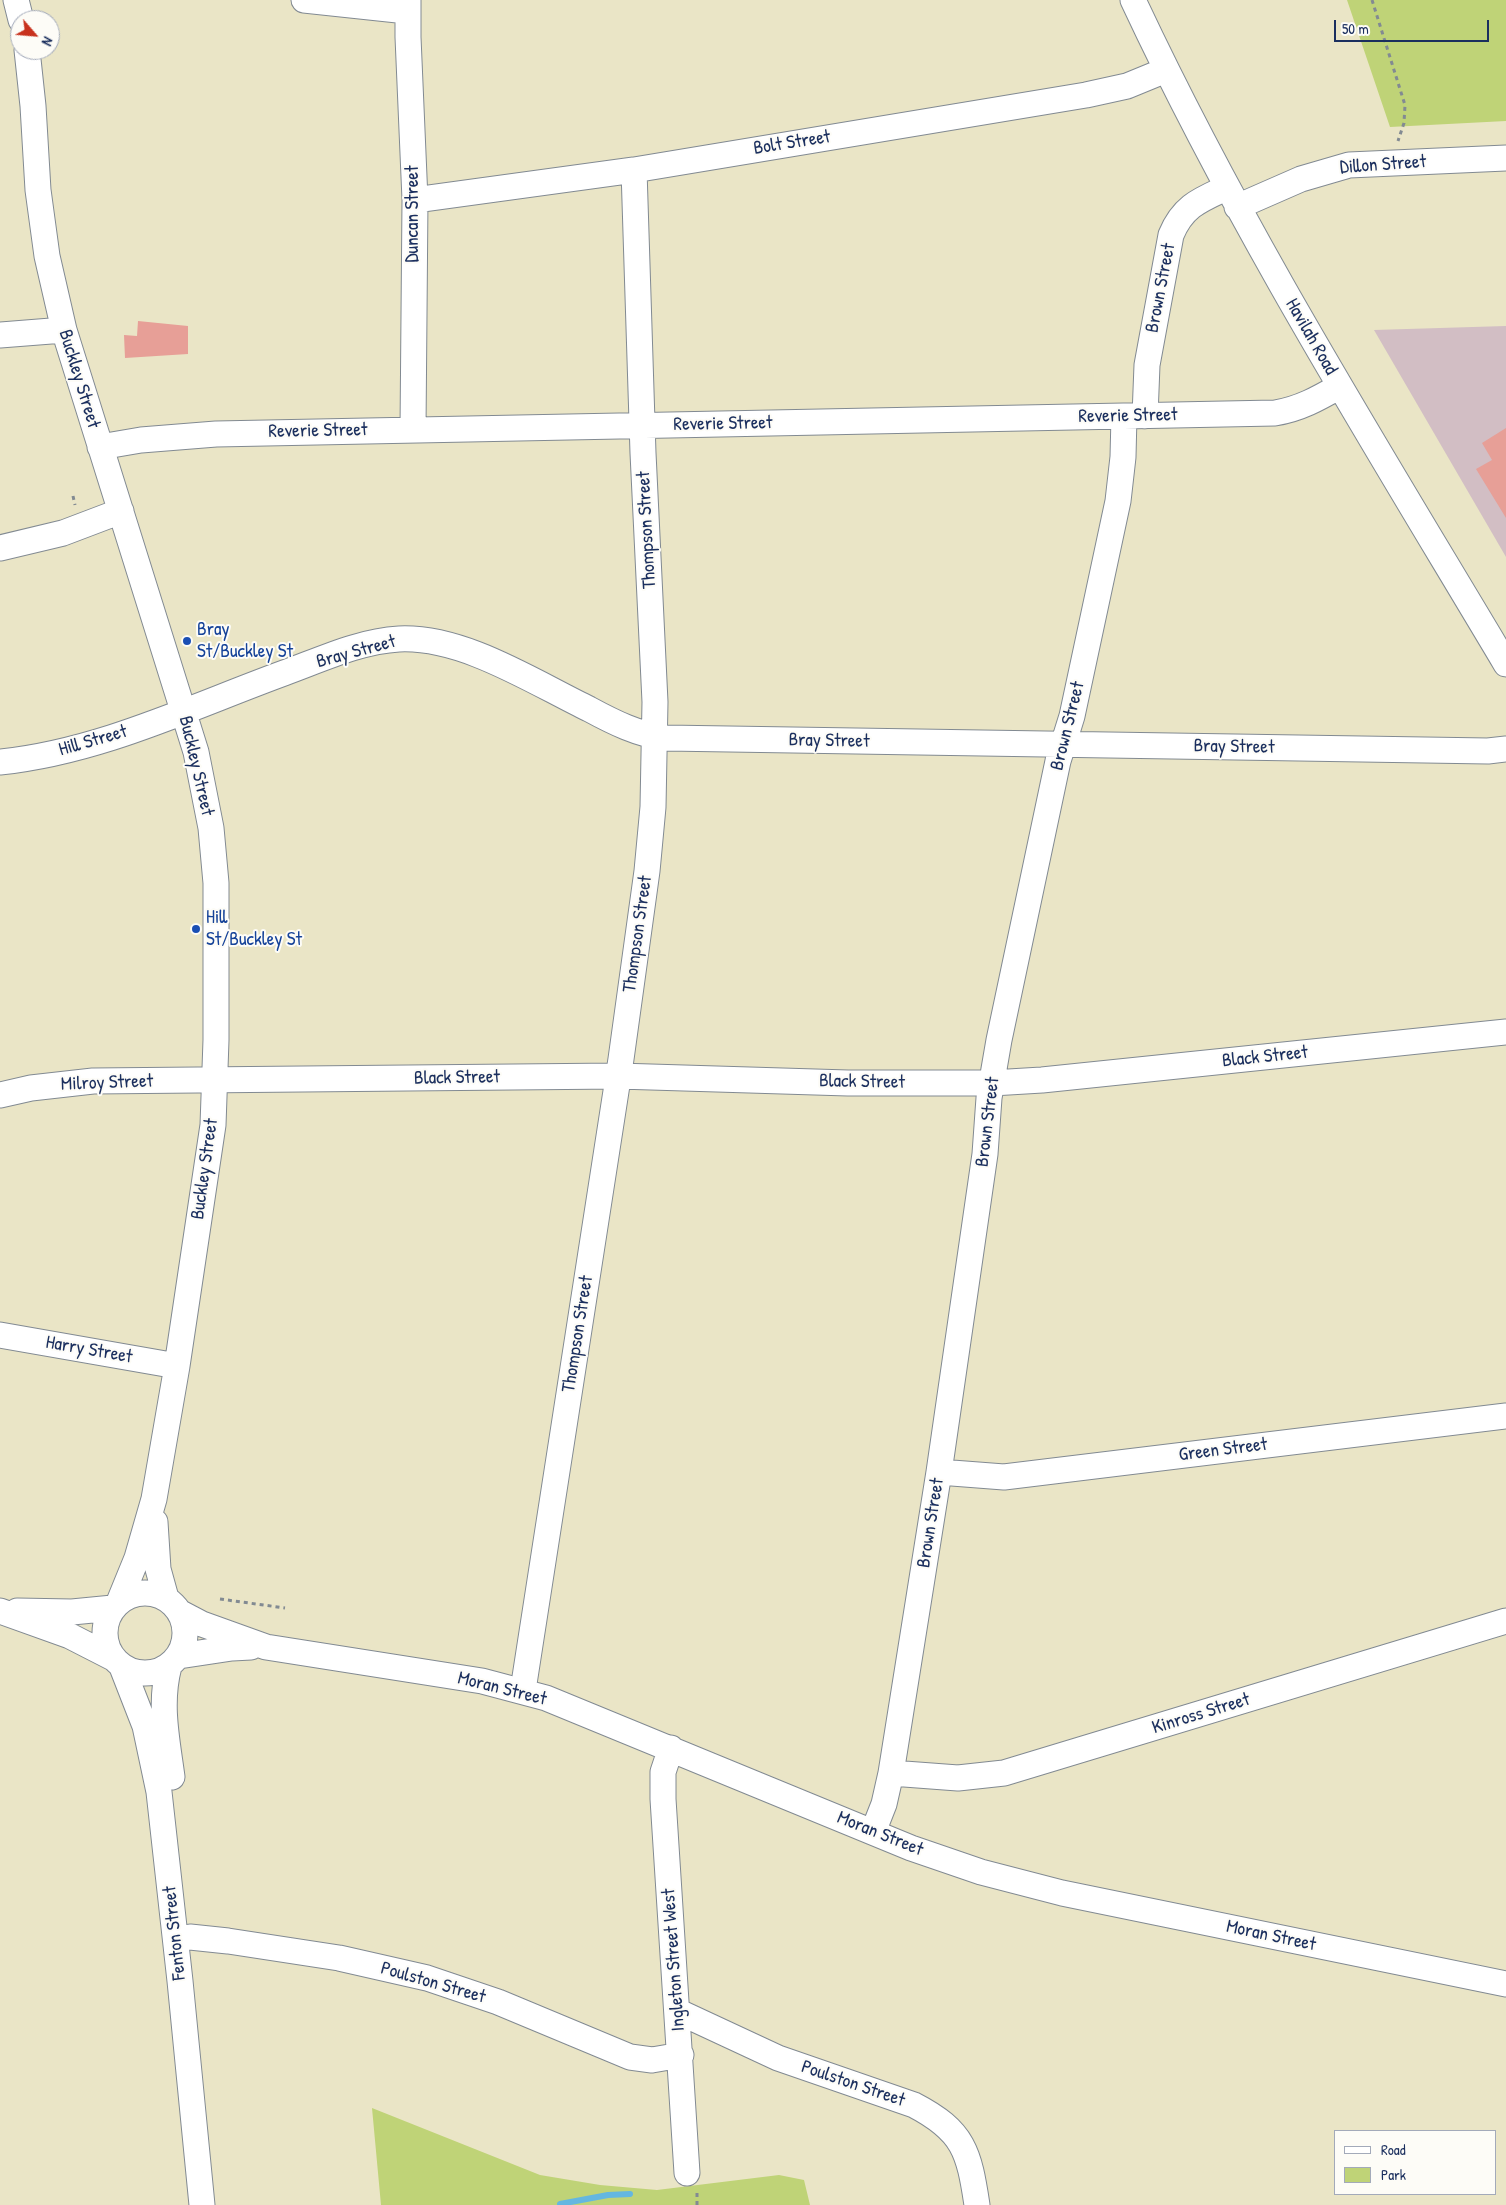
<!DOCTYPE html>
<style>
body{margin:0}
#map{position:relative;width:1506px;height:2205px;overflow:hidden;background:#eae5c6;font-family:"Patrick Hand",sans-serif}
canvas{display:block}
.legend{position:absolute;left:1334px;top:2130px;width:162px;height:65px;box-sizing:border-box;background:#fdfcf7;border:1px solid #a3aaba;margin:0;padding:6px 9px;list-style:none;font-size:15px;color:#1b2f5e}
.legend li{display:flex;align-items:center;gap:10px;height:25px}
.legend b{width:25px;border:1px solid #a3aaba}
.north{position:absolute;left:10px;top:10px;width:50px;height:50px;box-sizing:border-box;background:#fdfcf7;border:1px solid #a3aaba;border-radius:50%;rotate:117deg;font-size:14px;font-weight:700;line-height:20px;text-align:center;color:#1b2f5e}
.north::after{content:'';display:block;margin:auto;width:18px;height:22px;background:#c8321e;clip-path:polygon(50% 0,100% 100%,50% 72%,0 100%)}
.scale{position:absolute;left:1334px;top:20px;width:155px;height:22px;box-sizing:border-box;border:2px solid #1b2f5e;border-top:0;padding-left:6px;font-size:15px;line-height:18px;white-space:nowrap;color:#1b2f5e;-webkit-text-stroke:4px #fdfcf7;paint-order:stroke}
</style>
<div id="map">
<canvas width="1506" height="2205"></canvas>
<ul class="legend">
<li><b style="height:6px;background:#fff"></b>Road</li>
<li><b style="height:14px;background:#bfd377"></b>Park</li>
</ul>
<div class="north">N</div>
<div class="scale">50 m</div>
</div>
<script>
const ctx = document.querySelector('canvas').getContext('2d');
ctx.lineJoin = 'round';
function fillPath(path, color) { ctx.fillStyle = color; ctx.fill(path, 'evenodd'); }
function stroke(path, color, width, dash) { ctx.strokeStyle = color; ctx.lineWidth = width; ctx.lineCap = dash ? 'butt' : 'round'; ctx.setLineDash(dash || []); ctx.stroke(path); }
function drawText(font, color, halo, rows, align = 'center') {
  ctx.font = font + ' "Patrick Hand",sans-serif'; ctx.lineWidth = 4; ctx.setLineDash([]); ctx.textBaseline = 'middle'; ctx.strokeStyle = halo; ctx.fillStyle = color; for (const [text, x, y, turn = 0] of rows) {
    ctx.save(); ctx.translate(x, y); ctx.rotate((+turn || 0) * Math.PI / 180); ctx.textAlign = isNaN(turn) ? turn : align; if (halo) ctx.strokeText(text, 0, 0); ctx.fillText(text, 0, 0); ctx.restore();
  }
}
fillPath(new Path2D(`
 M1506 326V557L1374 330Z`), '#d2bec4');
fillPath(new Path2D(`
 M1347 0H1506V121L1390 127Z
 M372 2108 540 2175 600 2185 657 2190 779 2175 804 2180 810 2205H381Z`), '#bfd377');
stroke(new Path2D(`
 M560 2204 608 2195 630 2194`), '#64b7e0', 6);
fillPath(new Path2D(`
 M138 321 188 326V354L125 358 124 335 137 336Z
 M1506 428V518L1476 469 1492 460 1482 443Z`), '#e79f97');
const minor = new Path2D(`
 M16 0 21 20
 M304 0 407 11
 M408 0V37L415 200 413 429
 M1133 0C1241 231 1376 446 1506 664
 M27 50 33 106 38 190 47 256 64 330 196 752 211 828 216 883V1040L213 1125 177 1366 154 1499 137 1558 119 1602
 M415 200 634 170 1086 95 1127 86 1166 70
 M1237 207 1301 179 1349 165 1506 158
 M0 335 64 330
 M1145 416 1147 365 1171 235C1183 206 1200 200 1226 188
 M100 447 141 440 216 434 1275 413C1300 409 1319 398 1340 386
 M0 548 63 533 121 511
 M0 762C99 752 191 707 284 673 320 660 360 641 399 639 463 636 533 682 589 709 613 722 639 735 666 738L1488 751 1506 749
 M0 1095 31 1088 93 1081 618 1076 848 1083H992L1042 1080 1506 1032
 M0 1335 177 1366
 M939 1472 1004 1477 1506 1416
 M155 1522 158 1569 166 1598
 M105 1633a40 40 0 1 1 80 0a40 40 0 1 1-80 0Z
 M0 1611 70 1636 113 1658
 M17 1611 72 1612 113 1608
 M181 1613 202 1624 266 1647 482 1681 546 1698 911 1848 981 1872 1062 1893 1506 1984
 M179 1656 232 1648 251 1647
 M169 1666C159 1704 167 1739 172 1777
 M122 1667 145 1726 159 1792 180 1981 202 2205
 M523 1690 621 1059 647 871 653 807 655 702 643 453 634 170
 M671 1748 663 1772V1799L687 2173
 M891 1773 958 1778 1004 1773 1506 1621
 M873 1832 884 1804 891 1773 939 1472 985 1154 989 1098 999 1040 1058 761 1072 716 1118 501 1123 457 1124 416
 M176 1939 190 1937 228 1941 339 1958 427 1978 498 2002 630 2057 652 2060 681 2055
 M677 2011 778 2058 914 2105C964 2131 969 2152 977 2205`);
stroke(minor, '#828a92', 27);
stroke(new Path2D(`
 M1372 0 1405 105 1404 123 1398 141
 M73 496 75 505
 M220 1599 285 1608
 M697 2193V2205`), '#828a92', 3, [4, 4]);
stroke(minor, '#fff', 25);
for (const [x, y, r, color] of [
 [187,641,5,"#1a4fb4"],
 [196,929,5,"#1a4fb4"]
]) { const dot = new Path2D(); dot.arc(x, y, r, 0, 2 * Math.PI); ctx.fillStyle = color; ctx.fill(dot); stroke(dot, '#fdfcf7', 2); }
drawText('19px', '#1b2f5e', '#fdfcf7', [
 ["Bolt Street",792,143,-9],
 ["Dillon Street",1383,165,-4],
 ["Duncan Street",413,214,-90],
 ["Brown Street",1161,288,-79],
 ["Havilah Road",1311,337,60],
 ["Buckley Street",79,379,73],
 ["Reverie Street",1128,416,-1],
 ["Reverie Street",723,424,-1],
 ["Reverie Street",318,431,-1],
 ["Thompson Street",647,530,-93],
 ["Bray Street",356,652,-15],
 ["Brown Street",1068,726,-76],
 ["Hill Street",93,741,-16],
 ["Bray Street",829,741,1],
 ["Bray Street",1234,747,1],
 ["Buckley Street",196,766,77],
 ["Thompson Street",638,934,-82],
 ["Black Street",1265,1057,-6],
 ["Black Street",457,1078,-1],
 ["Black Street",862,1082,1],
 ["Milroy Street",107,1083,-2],
 ["Brown Street",988,1122,-83],
 ["Buckley Street",205,1169,-82],
 ["Thompson Street",578,1334,-81],
 ["Harry Street",89,1350,10],
 ["Green Street",1223,1450,-7],
 ["Brown Street",931,1523,-81],
 ["Moran Street",502,1689,14],
 ["Kinross Street",1201,1714,-17],
 ["Moran Street",880,1834,22],
 ["Fenton Street",175,1933,-96],
 ["Moran Street",1271,1936,12],
 ["Ingleton Street West",674,1960,-94],
 ["Poulston Street",433,1983,16],
 ["Poulston Street",853,2084,19]
]);
drawText('19px', '#164399', '#fdfcf7', [
 ["Bray",197,630],
 ["St/Buckley St",197,652],
 ["Hill",206,918],
 ["St/Buckley St",206,940]
], 'left');
</script>
